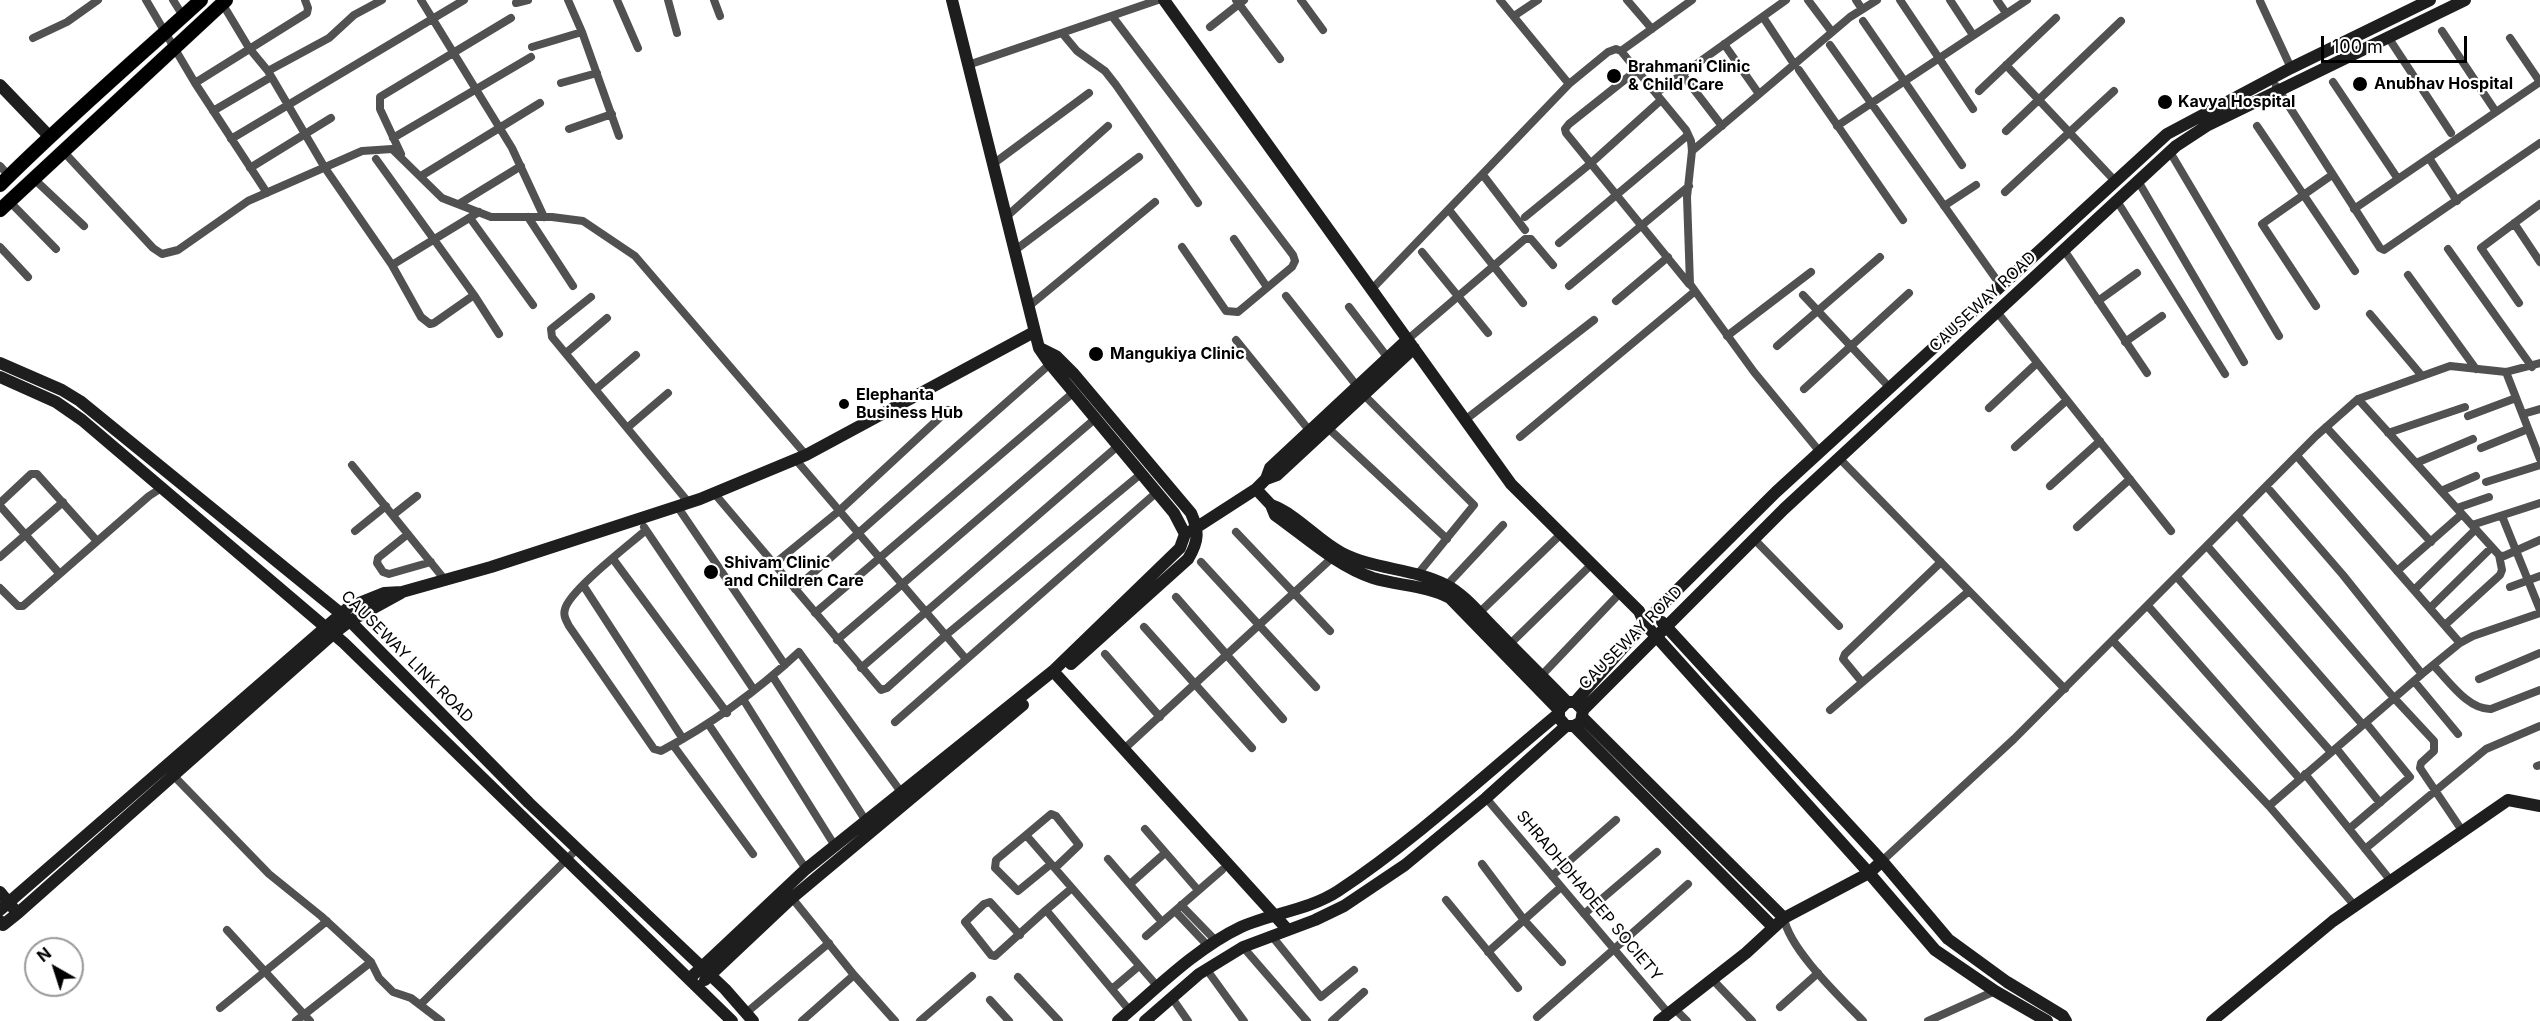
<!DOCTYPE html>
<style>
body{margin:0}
#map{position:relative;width:2540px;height:1021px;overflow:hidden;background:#fff;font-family:Inter,sans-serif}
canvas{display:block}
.north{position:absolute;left:24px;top:937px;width:60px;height:60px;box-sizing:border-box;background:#fff;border:2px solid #999;border-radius:50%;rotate:321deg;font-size:16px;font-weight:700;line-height:24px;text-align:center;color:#000}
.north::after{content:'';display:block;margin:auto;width:21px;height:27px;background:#000;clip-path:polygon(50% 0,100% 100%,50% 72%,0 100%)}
.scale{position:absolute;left:2321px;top:36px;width:146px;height:27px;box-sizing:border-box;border:3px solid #000;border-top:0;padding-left:8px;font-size:18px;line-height:21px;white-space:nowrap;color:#000;-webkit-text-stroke:4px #fff;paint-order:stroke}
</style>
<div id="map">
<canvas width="2540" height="1021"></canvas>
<div class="north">N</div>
<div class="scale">100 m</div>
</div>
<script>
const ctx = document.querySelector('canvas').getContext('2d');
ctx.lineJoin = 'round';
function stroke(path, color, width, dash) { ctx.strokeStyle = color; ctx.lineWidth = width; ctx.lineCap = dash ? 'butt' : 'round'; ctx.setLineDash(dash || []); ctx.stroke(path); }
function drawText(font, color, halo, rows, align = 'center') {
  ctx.font = font + ' Inter,sans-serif'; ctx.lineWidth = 4.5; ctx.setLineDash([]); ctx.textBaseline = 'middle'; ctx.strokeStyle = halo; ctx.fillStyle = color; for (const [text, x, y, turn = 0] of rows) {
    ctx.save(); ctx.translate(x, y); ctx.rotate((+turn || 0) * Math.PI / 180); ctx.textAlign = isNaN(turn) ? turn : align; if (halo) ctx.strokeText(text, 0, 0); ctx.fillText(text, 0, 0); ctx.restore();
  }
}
const primary = new Path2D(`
 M0 185C64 121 134 61 201 0
 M0 210 226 0`);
stroke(primary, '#dbdbdb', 15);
stroke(new Path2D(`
 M146 0 195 83 267 193
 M173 0 183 16
 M421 0 512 148 544 217
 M568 0 582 32 619 136
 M617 0 638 48
 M668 0 677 33
 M714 0 720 16
 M1236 0 1280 59
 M1301 0 1323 30
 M1500 0 1569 84
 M1627 0 1652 29
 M1808 0 1832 32
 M1856 0 1862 9
 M1900 0 1973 109
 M1950 0 1973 35
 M1997 0 2006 13
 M2260 1 2291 68
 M222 3 249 48 268 71 325 168 392 265 479 212
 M516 3 528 0
 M1112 16 1293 255 1295 261 1292 267 1238 312 1226 311 1182 247
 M1514 16 1538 0
 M1763 17 1794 64
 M1863 21 1962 165
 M1210 27 1244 0
 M2442 31 2496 112
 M1062 33 1077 51 1105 71 1116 85 1198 203
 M2388 37 2451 133
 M33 38 67 22 98 0
 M1724 44 1759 94
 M1830 45 2001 286
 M532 47 582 32
 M1621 51 1692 0
 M968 65 1158 0
 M2006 65 2115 181
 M1637 70 1569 124 1565 129 1566 133 1689 284
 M1799 70 1903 220
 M268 71 329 38 354 15 382 0
 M1682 74 1722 126
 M2333 82 2398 179
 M195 83 307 13 308 8 305 0
 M561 83 597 73
 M2276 86 2380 248 2384 250 2540 143
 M1979 91 2056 18
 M1656 93 1786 0
 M213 111 271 77
 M1837 126 2027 0
 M2257 126 2355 271
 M569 129 612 114
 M2006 131 2121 21
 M393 138 531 57
 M231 139 464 0
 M62 150 153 248 162 254 178 250 248 201 362 151 392 149 442 198 491 217H552L583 221 635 256 806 455
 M1692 151 1850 17 1877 0
 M2170 152 2279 336
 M401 154 380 109V97L511 18
 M2429 158 2457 201
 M376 159 474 295 499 334
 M993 164 1089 93
 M0 166 9 176
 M250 168 331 118
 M1483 175 1525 230
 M421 176 540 103
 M33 178 84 226
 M2138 181 2244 362
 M2005 192 2114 91
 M9 201 56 249
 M2117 201 2225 374
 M459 204 521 166
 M1944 206 1976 185
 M2354 209 2540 82 2510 38
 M1449 210 1523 303
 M528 217 573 286
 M1006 217 1108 126
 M1525 217 1590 164 1661 100
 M470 218 533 305
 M2514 223 2540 262
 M1234 239 1267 287
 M1559 243 1688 135
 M0 247 28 277
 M2448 249 2532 367
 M2064 250 2147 373
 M1014 251 1139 157
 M1422 252 1488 333
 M392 265 421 317 430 324 434 323 474 295
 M2408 275 2476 369
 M1569 286 1689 186
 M1371 290 1569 84 1608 52 1616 49 1621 51 1686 130 1691 141 1692 151 1687 197 1690 284 1754 372 1820 452
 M1803 295 1890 388
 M1286 296 1364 395 1474 505 1417 575
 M591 297 551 329 552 337 689 503
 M1616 301 1668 257
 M2098 301 2137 273
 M2519 303 2481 248 2540 204
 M2316 306 2262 224 2332 175
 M1028 307 1155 202
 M1349 307 1388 358
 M1997 312 2171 531
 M2370 314 2422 376
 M1727 336 1811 272
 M1236 340 1309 430
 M1407 340 1525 239H1531L1553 265
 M2125 342 2162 316
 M1777 346 1880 257
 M566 353 607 318
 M2506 372 2540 459
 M596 389 636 355
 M1804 389 1909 293
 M2358 399 2499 555 2502 570 2500 575 2445 625
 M1989 408 2037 363
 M2523 414 2540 409
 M2468 416 2516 398
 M1465 420 1594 320
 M2326 427 2431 542
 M627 428 668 393
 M1328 428 1447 539
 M2388 433 2465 407
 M1520 437 1694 292
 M2015 447 2067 400
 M2481 448 2528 429
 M2297 456 2460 643
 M1839 458 2065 689
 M796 460 966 659
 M2416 463 2473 439
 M352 465 445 580
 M2486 482 2540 465
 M2050 486 2100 441
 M2267 487 2343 575 2422 674 2269 806
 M2441 491 2476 476
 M714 493 881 690 887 688 946 635 1142 473
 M0 503 31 474H37L97 541
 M0 506 59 573
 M677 506 785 665
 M2457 508 2489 497
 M393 515 417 496
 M2238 516 2394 698 2434 741V751L2421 763 2420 768 2463 832
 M2502 516 2540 610
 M2472 525 2540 503
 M644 527 754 690
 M2077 527 2130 479
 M646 530C629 545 570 590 565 609 563 616 566 620 569 626L654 749 661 751C712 724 757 691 799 652L901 792
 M355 531 386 506
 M1236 532 1330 631
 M408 534 378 558 377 563 383 572 389 574 431 562
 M1754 539 1839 626
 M2208 547 2363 725
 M2499 555 2504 556 2540 540
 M0 557 63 502
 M613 559 727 713
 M1201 562 1316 687
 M774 564 839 511 948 410
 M2397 571 2462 514
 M2177 577 2331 752
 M583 585 683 739
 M1447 585 1503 525
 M2510 587 2540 576
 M0 588 18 606H23L149 496 163 487
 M795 589 1050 364
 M2414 590 2476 529
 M1176 597 1283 719
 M2148 606 2300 779
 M2430 608 2492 547
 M815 613 1074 392
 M1479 613 1561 534
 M1144 627 1252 748
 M837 640 1096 418
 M2113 641 2269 806 2355 906
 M1510 644 1592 564
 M1105 654 1160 717
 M2433 665C2449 681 2468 710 2491 709L2540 690
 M861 668 1119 445
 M2422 674 2460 643 2473 636 2540 613
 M1541 676 1621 592
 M773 677 866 821
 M2479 679 2540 653
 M2414 681 2458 734
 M1862 682 1843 659 1845 654 1941 562
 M743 699 835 846
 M1830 710 1969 591
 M895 722 1157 492
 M709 725 806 869
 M673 745 753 854
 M2336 748 2380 803
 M1124 749 1333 557
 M2537 766 2540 765
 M170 772 269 874 321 916 371 962 379 978 393 992 411 998 441 1021
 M2305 774 2391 881
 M1486 798 1669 1014
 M1145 829 1198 890
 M2349 829 2410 777 2366 723
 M1026 835 996 860 995 868 1018 891 1051 864
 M2365 849 2486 749 2540 726
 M1108 859 1162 922
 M1882 861 2014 739 2316 436 2358 399 2450 366 2506 372 2540 363
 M1482 864 1524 920 1562 962
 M1055 868 1079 845 1056 816 1051 814 1026 835 1072 888
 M1552 876 1616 820
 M1130 884 1165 853
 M792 898 854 975 895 1021
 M1446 900 1518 988
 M1181 905 1217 942
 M1175 911 1209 947
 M1584 914 1657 852
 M1784 918C1789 949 1840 997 1863 1021
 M227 930 310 1021
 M1020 935 990 902 984 904 965 922 991 955 995 956 1046 910
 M1271 935 1321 997 1354 970
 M1146 936 1222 870
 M1243 947 1307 1021
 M1488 952 1561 887
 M1207 970 1244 1021
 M1018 977 1059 1021
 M1712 979 1752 1021
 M1112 989 1139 966
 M1172 998 1188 1021
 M990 1000 1009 1021
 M420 1005 577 849
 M1780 1007 1818 973
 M220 1008 327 921
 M1675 1009 1687 1021
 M1130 1011 1046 910 1072 888 1158 987
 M746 1013 829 943
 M1537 1017 1688 884
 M296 1021 371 962
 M802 1021 854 975
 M920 1021 972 976
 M1332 1021 1364 992
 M1928 1021 1995 991`), '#515151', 8);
stroke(new Path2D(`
 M1164 0 1511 484 1639 611 1645 624 1869 873 1935 950 1995 991 2047 1021
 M0 85 49 136
 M1040 348 1056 356 1074 374 1191 513C1199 531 1199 541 1188 559L1071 664
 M0 363 62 390 80 401 350 621 529 803 725 989 753 1021
 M0 377 56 402 82 420 344 643 732 1021
 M1266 479 1270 468 1407 340
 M1256 489 1271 505 1275 515C1306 537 1337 566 1373 578 1399 586 1426 585 1450 598L1559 710
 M1271 505C1298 515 1317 540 1342 553 1375 570 1413 568 1446 585 1464 594 1479 613 1494 628 1518 653 1543 677 1567 702
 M1191 531 1256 489 1266 479 1277 475 1414 348
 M1662 622 1882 861 1948 939 2007 982 2063 1016 2066 1021
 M1053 671 1287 929
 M1575 702 1653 614 1776 492 2167 134 2291 68 2430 0
 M1583 710 1784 509 2176 146 2208 125 2465 0
 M1583 718 1784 918
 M1574 726 1773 927
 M0 892 14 909
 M0 910 349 607 384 593 402 592 491 567 700 499 806 455 1034 332
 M0 921 3 925 18 913 333 634 350 621 401 593
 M689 979 806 869 1053 671 1180 548 1185 534 1174 513 1050 364 1039 348 952 0
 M705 980 792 898 1023 705
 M1118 1021C1156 989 1195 949 1241 927 1272 913 1309 910 1338 891 1415 840 1487 773 1558 714
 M1145 1021 1199 974 1243 947 1315 920 1344 906 1405 865 1486 798 1566 726H1574L1581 722 1583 710 1575 702H1567L1559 710V718L1566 726
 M1659 1021 1746 953 1784 918 1869 873 1882 861
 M2212 1021 2333 921 2508 800 2540 806`), '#1e1e1e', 12);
stroke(primary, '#000', 14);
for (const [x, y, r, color] of [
 [1614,76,8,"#000"],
 [2360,84,8,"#000"],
 [2165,102,8,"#000"],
 [1096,354,8,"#000"],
 [844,404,6,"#000"],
 [711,572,8,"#000"]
]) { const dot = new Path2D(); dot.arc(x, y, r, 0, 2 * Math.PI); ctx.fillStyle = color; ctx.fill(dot); stroke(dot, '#fff', 2); }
drawText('bold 16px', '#000', '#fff', [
 ["Brahmani Clinic",1628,67],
 ["& Child Care",1628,85],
 ["Anubhav Hospital",2374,84],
 ["Kavya Hospital",2178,102],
 ["Mangukiya Clinic",1110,354],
 ["Elephanta",856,395],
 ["Business Hub",856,413],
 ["Shivam Clinic",724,563],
 ["and Children Care",724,581]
], 'left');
drawText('16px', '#000', '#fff', [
 ["CAUSEWAY ROAD",1983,302,-43],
 ["CAUSEWAY ROAD",1631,638,-45],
 ["CAUSEWAY LINK ROAD",407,657,45],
 ["SHRADHDHADEEP SOCIETY",1589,896,50]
]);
</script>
